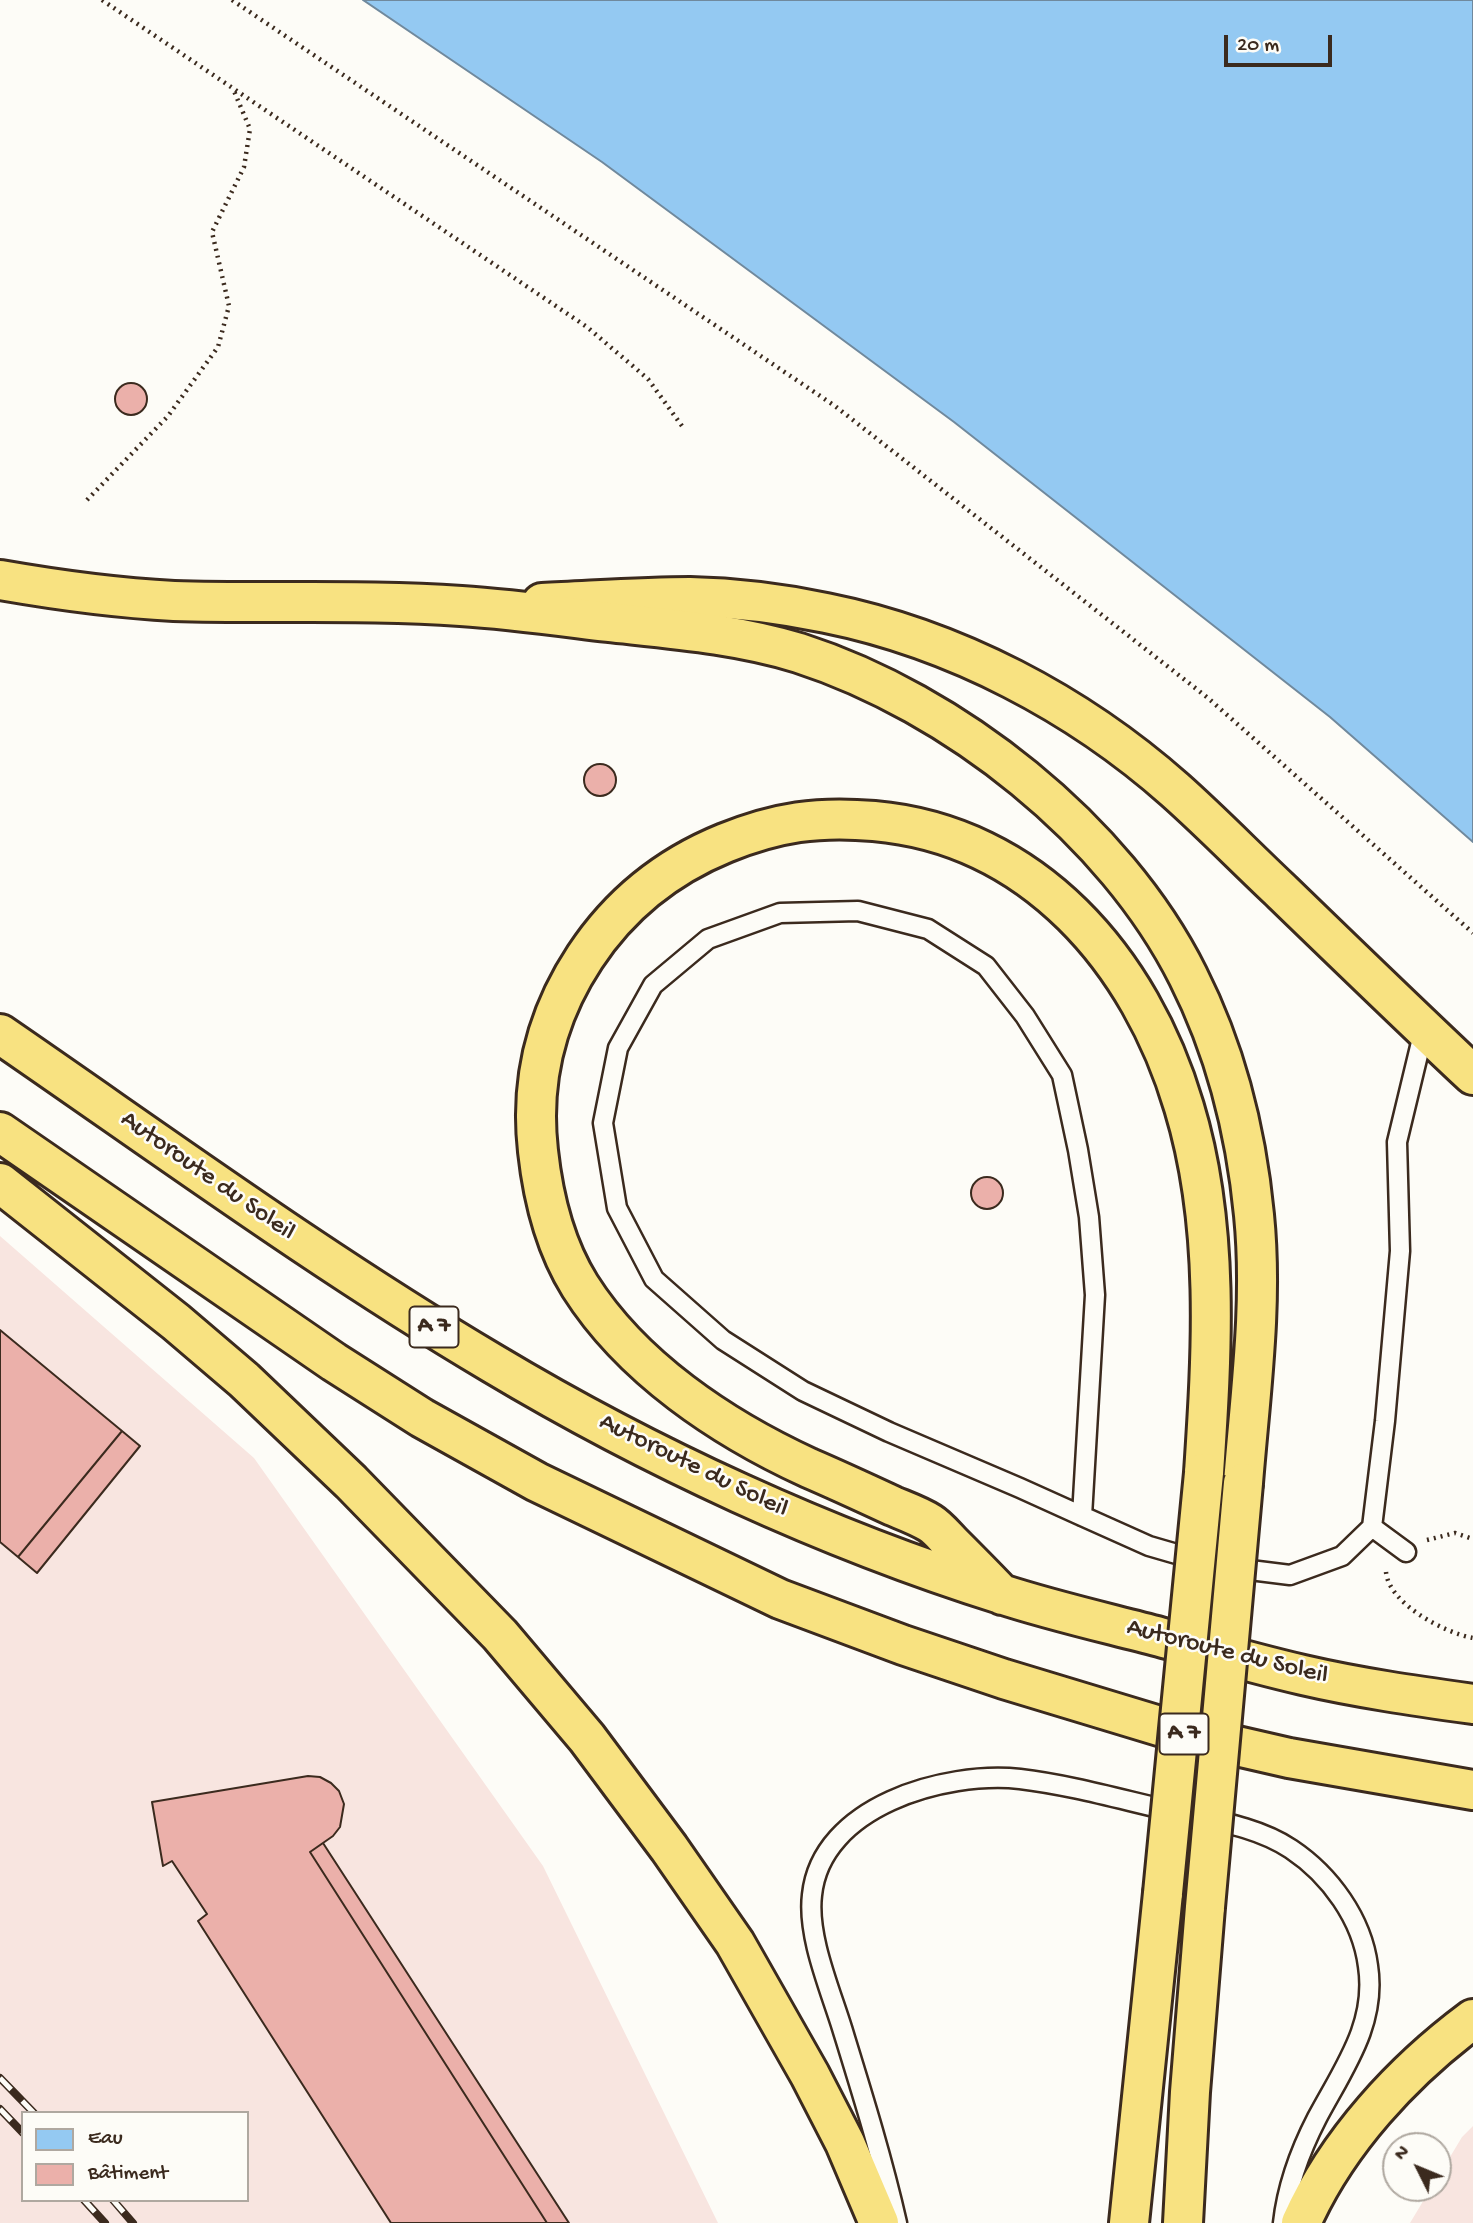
<!DOCTYPE html>
<meta charset="utf-8">
<style>
body{margin:0}
#map{position:relative;width:1473px;height:2223px;overflow:hidden;background:#fdfcf7;font-family:"Gochi Hand",sans-serif}
canvas{display:block}
.legend{position:absolute;left:21px;top:2111px;width:228px;height:91px;box-sizing:border-box;background:#fdfcf7;border:2px solid #afa8a0;margin:0;padding:9px 12px;list-style:none;font-size:21px;color:#3b2a1e}
.legend li{display:flex;align-items:center;gap:14px;height:35px}
.legend b{width:35px;border:2px solid #afa8a0}
.north{position:absolute;left:1382px;top:2132px;width:70px;height:70px;box-sizing:border-box;background:#fdfcf7;border:2px solid #afa8a0;border-radius:50%;rotate:313deg;font-size:19px;font-weight:700;line-height:28px;text-align:center;color:#3b2a1e}
.north::after{content:'';display:block;margin:auto;width:24px;height:32px;background:#3b2a1e;clip-path:polygon(50% 0,100% 100%,50% 72%,0 100%)}
.scale{position:absolute;left:1224px;top:35px;width:108px;height:32px;box-sizing:border-box;border:4px solid #3b2a1e;border-top:0;padding-left:9px;font-size:21px;line-height:24px;white-space:nowrap;color:#3b2a1e;-webkit-text-stroke:5px #fdfcf7;paint-order:stroke}
</style>
<div id="map">
<canvas width="1473" height="2223"></canvas>
<ul class="legend">
<li><b style="height:19px;background:#94c9f2"></b>Eau</li>
<li><b style="height:19px;background:#ebb0aa"></b>Bâtiment</li>
</ul>
<div class="north">N</div>
<div class="scale">20 m</div>
</div>
<script>
const ctx = document.querySelector('canvas').getContext('2d');
ctx.lineJoin = 'round';
function fillPath(path, color) { ctx.fillStyle = color; ctx.fill(path, 'evenodd'); }
function stroke(path, color, width, dash) { ctx.strokeStyle = color; ctx.lineWidth = width; ctx.lineCap = dash ? 'butt' : 'round'; ctx.setLineDash(dash || []); ctx.stroke(path); }
function drawText(font, color, halo, rows, align = 'center') {
  ctx.font = font + ' "Gochi Hand",sans-serif'; ctx.lineWidth = 5; ctx.setLineDash([]); ctx.textBaseline = 'middle'; ctx.strokeStyle = halo; ctx.fillStyle = color; for (const [text, x, y, turn = 0] of rows) {
    ctx.save(); ctx.translate(x, y); ctx.rotate((+turn || 0) * Math.PI / 180); ctx.textAlign = isNaN(turn) ? turn : align; if (halo) ctx.strokeText(text, 0, 0); ctx.fillText(text, 0, 0); ctx.restore();
  }
}
fillPath(new Path2D(`
 M0 1236 254 1458 543 1866 718 2223H0ZM23 2113H247V2200H23Z
 M1473 2126V2223H1410L1431 2188H1438V2177L1462 2137Z`), '#f8e5e0');
const water = new Path2D(`
 M363 0H1473V842L1330 717 954 422 602 162Z`);
fillPath(water, '#94c9f2');
stroke(water, '#70899d', 2);
const building = new Path2D(`
 M115 399a16 16 0 1 1 32 0a16 16 0 1 1-32 0Z
 M584 780a16 16 0 1 1 32 0a16 16 0 1 1-32 0Z
 M971 1193a16 16 0 1 1 32 0a16 16 0 1 1-32 0Z
 M0 1330 122 1431 18 1557 0 1542Z
 M122 1431 140 1446 37 1573 18 1557Z
 M308 1776 320 1777 331 1783 339 1791 344 1804 340 1827 333 1836 310 1852 547 2223H391L198 1921 207 1914 172 1861 163 1866 152 1802Z
 M323 1843 569 2223H547L310 1852Z`);
fillPath(building, '#ebb0aa');
stroke(building, '#3b2a1e', 2);
const service = new Path2D(`
 M1082 1516 1095 1295 1089 1217 1078 1150 1062 1075 1025 1016 986 966 928 929 858 911 780 913 708 939 653 985 618 1048 603 1123 617 1208 654 1279 723 1340 803 1391 889 1432 1020 1488 1082 1516 1149 1546 1218 1566 1290 1575 1342 1556 1372 1527 1385 1421 1400 1251 1397 1142 1424 1030
 M1372 1527 1406 1552
 M897 2223C882 2157 862 2093 842 2028 830 1989 807 1936 812 1895 821 1806 945 1771 1020 1779 1070 1785 1119 1799 1167 1810 1208 1820 1255 1825 1291 1849 1330 1875 1362 1919 1368 1966 1377 2024 1343 2069 1317 2118 1301 2149 1287 2187 1283 2223`);
const trunk = new Path2D(`
 M542 603C591 601 641 597 690 597 735 598 783 604 826 613 955 639 1078 704 1175 790 1211 822 1244 856 1279 889 1343 951 1408 1014 1473 1075`);
const motorway = new Path2D(`
 M0 580C57 590 116 598 174 601 270 604 366 599 461 606 510 609 559 616 608 622 672 629 737 634 799 653 954 703 1115 830 1188 976 1226 1051 1246 1132 1254 1215 1263 1304 1250 1395 1243 1483
 M0 1034C163 1146 323 1263 492 1363 649 1457 826 1539 1001 1594 1053 1611 1107 1623 1160 1637 1207 1650 1255 1664 1303 1675 1359 1688 1416 1696 1473 1704
 M0 1132 334 1362 422 1418 537 1482 780 1599 903 1645 1004 1679 1189 1735 1289 1758 1473 1790
 M0 1183 176 1322 244 1380 351 1482 500 1635 587 1738 669 1848 735 1943 810 2075 845 2143 879 2223
 M1002 1595C986 1578 969 1561 952 1544 945 1537 938 1528 930 1523 919 1516 905 1511 893 1506 865 1493 837 1480 809 1468 722 1428 632 1368 580 1286 555 1246 543 1197 538 1151 530 1081 546 1016 585 957 620 904 666 867 725 843 777 822 818 816 874 821 1033 835 1141 961 1184 1107 1220 1225 1212 1352 1204 1473
 M1129 2223 1163 1893
 M1183 2223 1190 2092 1205 1907
 M1301 2223C1337 2142 1403 2071 1473 2019`);
stroke(service, '#3b2a1e', 23);
stroke(trunk, '#3b2a1e', 44);
stroke(motorway, '#3b2a1e', 44);
stroke(new Path2D(`
 M102 0 587 327 648 379 682 426
 M232 0 835 406 1208 698 1473 933
 M87 500 168 416 218 347 229 306 212 232 244 167 250 129 234 91
 M1427 1540 1455 1533 1473 1539
 M1386 1572C1389 1604 1445 1633 1473 1638`), '#3b2a1e', 4.5, [2, 5]);
stroke(service, '#fdfcf7', 18);
stroke(trunk, '#f8e281', 38);
stroke(motorway, '#f8e281', 38);
const rail = new Path2D(`
 M0 2078 34 2113
 M0 2109 23 2133
 M84 2200 105 2223
 M113 2200 133 2223`);
stroke(rail, '#3b2a1e', 8);
stroke(rail, '#fdfcf7', 5, [16]);
const motorwayBridge = new Path2D(`
 M1163 1893 1204 1473
 M1205 1907 1243 1483`);
stroke(motorwayBridge, '#3b2a1e', 44, []);
stroke(motorwayBridge, '#f8e281', 38);
for (const [x, y, w] of [
 [434,1327,49],
 [1184,1734,49]
]) { const box = new Path2D(); box.roundRect(x - w / 2, y - 20.5, w, 41, 5); ctx.fillStyle = '#fdfcf7'; ctx.fill(box); stroke(box, '#3b2a1e', 2); }
drawText('bold 24px', '#3b2a1e', null, [
 ["A 7",434,1327],
 ["A 7",1184,1734]
]);
drawText('26px', '#3b2a1e', '#fdfcf7', [
 ["Autoroute du Soleil",207,1177,35],
 ["Autoroute du Soleil",693,1467,26],
 ["Autoroute du Soleil",1227,1653,14]
]);
</script>
